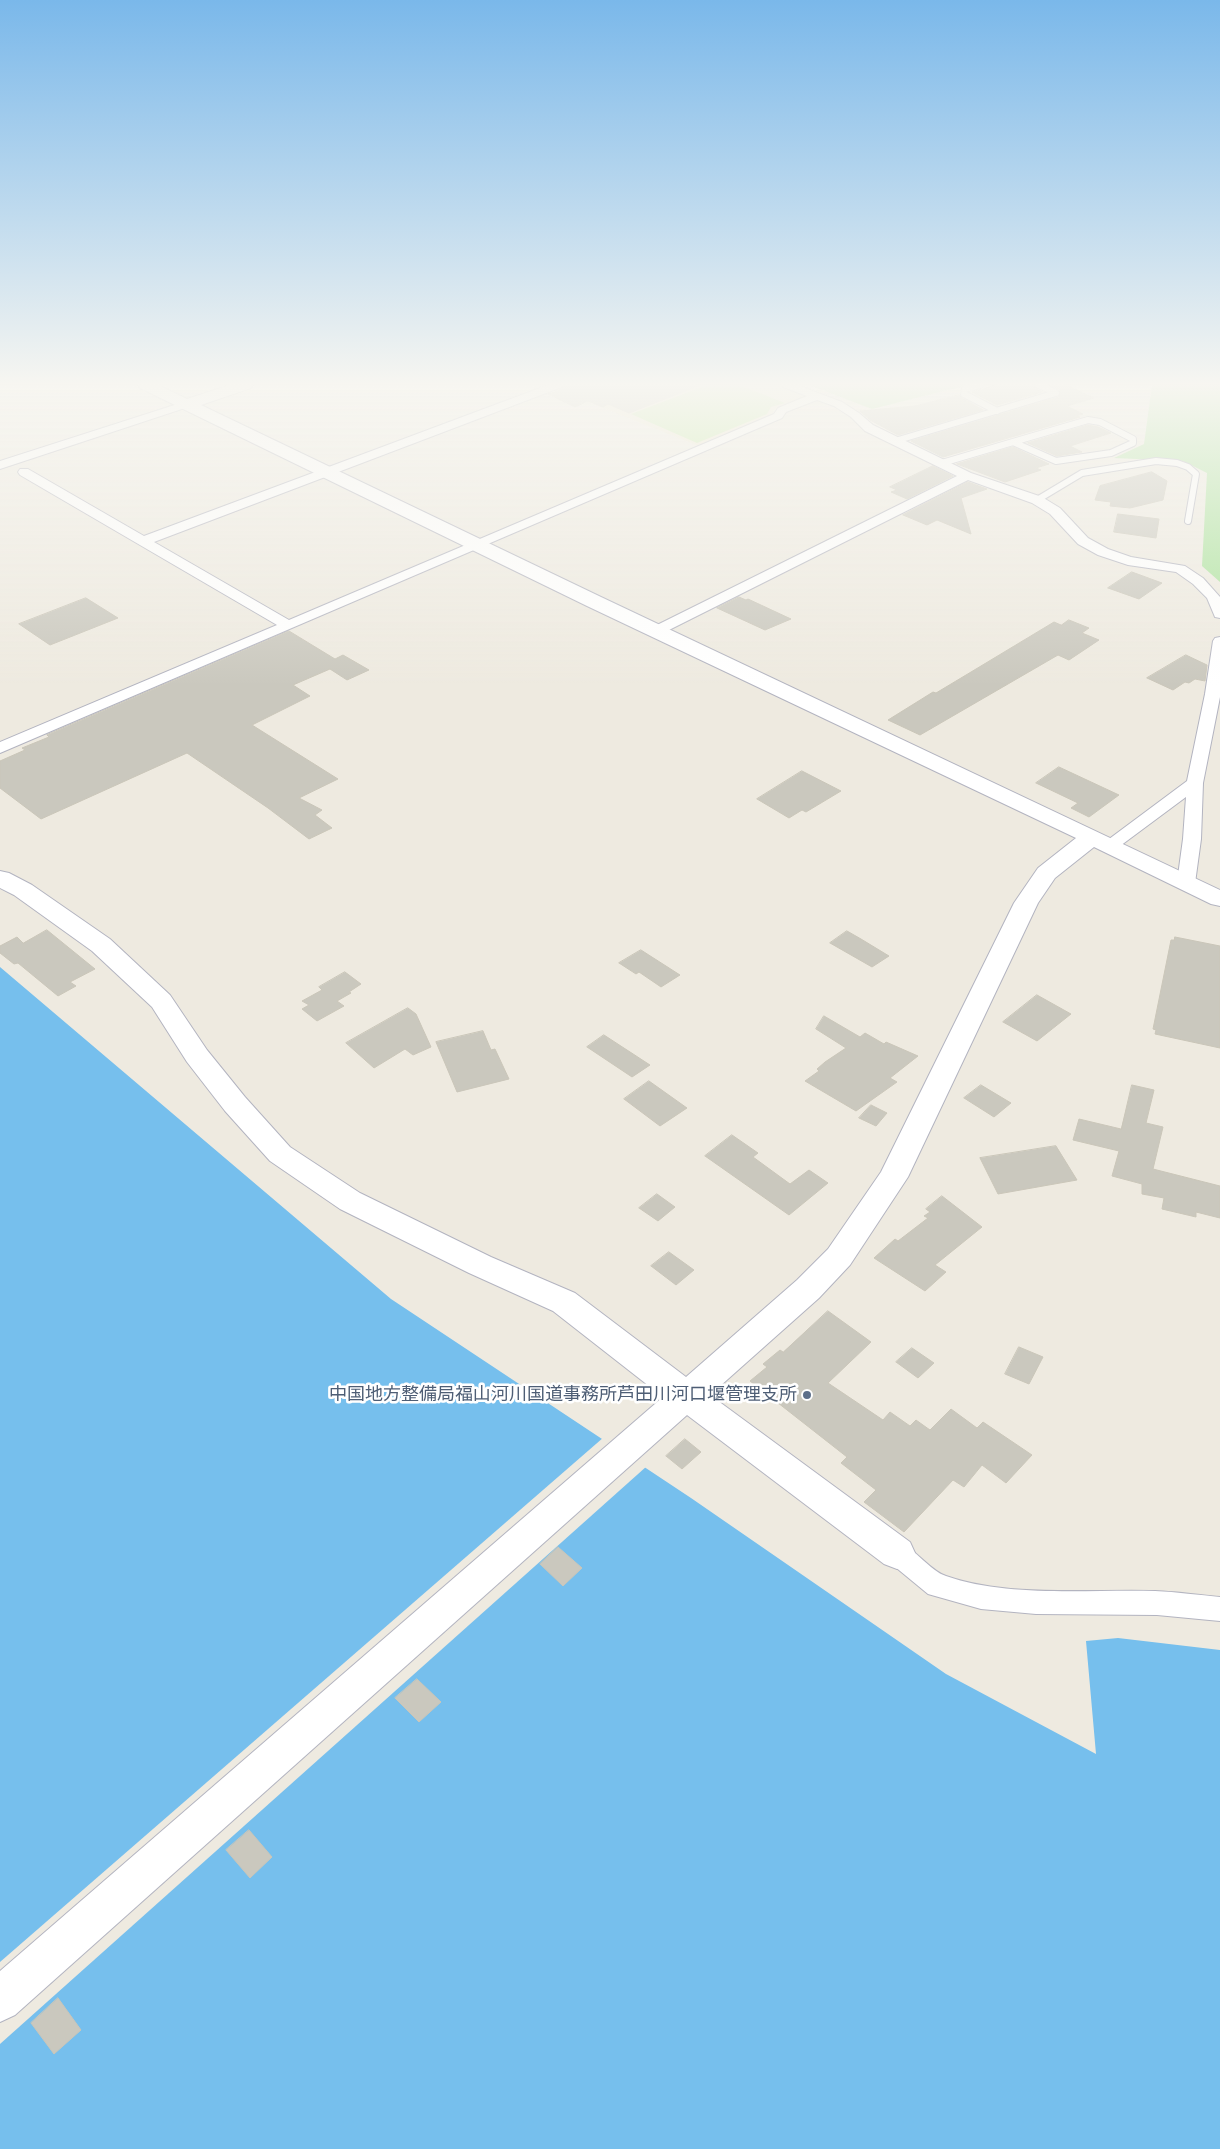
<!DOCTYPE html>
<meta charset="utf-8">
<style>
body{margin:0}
canvas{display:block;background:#eeeae0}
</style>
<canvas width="1220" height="2149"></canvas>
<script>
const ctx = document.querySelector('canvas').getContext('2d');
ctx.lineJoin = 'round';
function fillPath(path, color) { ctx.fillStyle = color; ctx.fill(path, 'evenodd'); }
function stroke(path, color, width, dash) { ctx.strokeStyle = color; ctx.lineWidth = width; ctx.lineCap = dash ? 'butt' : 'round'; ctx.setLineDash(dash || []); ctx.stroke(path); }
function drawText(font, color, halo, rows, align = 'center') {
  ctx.font = font + ' "Space Grotesk","Noto Sans JP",sans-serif'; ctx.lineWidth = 5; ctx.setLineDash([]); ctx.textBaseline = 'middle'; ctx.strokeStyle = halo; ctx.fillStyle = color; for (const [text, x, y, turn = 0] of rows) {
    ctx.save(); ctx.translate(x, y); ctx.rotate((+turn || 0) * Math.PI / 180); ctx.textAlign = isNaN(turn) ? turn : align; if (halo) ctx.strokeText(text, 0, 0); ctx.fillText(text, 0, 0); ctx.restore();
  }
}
fillPath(new Path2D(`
 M562 385H779L808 398 775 409 771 415 699 446 553 388Z`), '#efe9d0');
fillPath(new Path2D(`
 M809 385H968L872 409Z
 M1152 385H1220V582L1202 566 1207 473 1183 461 1114 458 1144 444Z`), '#ade39e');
fillPath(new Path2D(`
 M707 385H739L785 403 771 407 767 414 697 443 631 414Z`), '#beea9a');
fillPath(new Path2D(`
 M0 967 391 1299 691 1498 946 1674 1096 1754 1086 1641 1118 1638 1220 1650V2149H0Z`), '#76bfed');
fillPath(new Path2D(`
 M604 1437 647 1466 0 2044V1962Z`), '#eeeae0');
const building = new Path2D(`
 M566 385H698V386L629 413 608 404 603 407 588 401 575 407 548 394 563 389Z
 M996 385H1034L1035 388 1042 392 997 405 972 392Z
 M1050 385H1066L1094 398 1067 406 1083 414 1076 416 1080 417 943 457 911 441 1059 397 1060 390Z
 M959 395 962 398 983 410 898 435 870 420 860 411 915 406Z
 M1088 425 1098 427 1111 433 1070 446 1082 452 1057 456 1028 443Z
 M1013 447 1049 464 1036 468 1041 470 1005 482 957 464Z
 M933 466 953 476 907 499 891 492 897 490 890 487Z
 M1152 472 1167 481 1163 500 1130 508 1110 506 1111 502 1095 500 1100 486Z
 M968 482 987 489 961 498 971 534 937 520 927 525 903 515Z
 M1118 514 1159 519 1156 538 1114 532Z
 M1132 572 1162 583 1139 599 1108 588Z
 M739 597 746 600 748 599 791 619 765 630 717 608Z
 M86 598 118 618 50 645 19 624Z
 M1069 620 1089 628 1082 633 1099 640 1069 660 1058 655 920 735 888 720 933 692 936 693 971 672 1054 622 1061 625Z
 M289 631 335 659 343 655 369 670 347 680 330 669 293 685 310 696 252 725 338 779 299 798 322 810 315 815 332 828 309 839 268 808 187 753 41 819 0 788V761L25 750 22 748 49 737 47 735Z
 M1186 655 1207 665 1205 681 1195 679 1189 683 1185 682 1173 690 1147 678Z
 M1059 767 1119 795 1089 817 1071 808 1078 803 1036 783Z
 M802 771 841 791 806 812 802 810 789 818 757 799Z
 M47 930 95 969 70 982 76 986 58 996 18 963 14 964 0 953V946L17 937 23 943Z
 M847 931 861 939 889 956 872 967 830 943Z
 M1175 937 1220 946V1048L1155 1034 1156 1030 1153 1029 1171 940H1174Z
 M641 950 680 975 661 987 639 972 636 974 619 963Z
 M345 972 361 984 349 992 351 993 337 1001 344 1006 317 1021 302 1009 309 1005 302 1001 322 990 319 987Z
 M1037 995 1071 1014 1037 1041 1003 1022Z
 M408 1008 416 1014 431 1047 413 1055 405 1049 374 1068 346 1043Z
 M824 1016 860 1037 865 1033 884 1044 886 1042 918 1056 890 1078 897 1082 856 1111 805 1081 819 1071 817 1069 825 1062 846 1048 816 1029Z
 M483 1031 491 1050 495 1049 509 1079 457 1092 436 1042Z
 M604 1035 650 1065 632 1077 587 1047Z
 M649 1081 687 1108 660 1126 624 1099Z
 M981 1085 1011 1103 994 1117 964 1098Z
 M1132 1085 1154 1090 1146 1123 1163 1127 1153 1169 1220 1186V1218L1196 1212V1217L1162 1209 1164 1198 1142 1194V1184L1112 1176 1119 1151 1073 1140 1079 1119 1121 1129Z
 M871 1105 887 1113 876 1126 859 1118Z
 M732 1135 758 1153 753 1157 790 1184 809 1170 828 1183 789 1215 705 1156Z
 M1056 1146 1077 1180 998 1194 980 1158Z
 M657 1194 675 1207 658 1221 639 1208Z
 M942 1196 982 1227 935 1265 946 1272 925 1291 874 1258 895 1239 898 1241 928 1218 924 1216 930 1212 926 1209Z
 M669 1252 694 1270 676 1285 651 1266Z
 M828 1311 871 1342 828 1383 883 1420 890 1412 910 1426 916 1420 930 1430 951 1409 977 1428 983 1422 1032 1455 1006 1483 982 1465 964 1487 953 1480 904 1532 864 1502 876 1490 841 1463 847 1457 750 1381 767 1367 763 1364 780 1350 783 1352Z
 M1019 1347 1043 1357 1029 1384 1005 1374Z
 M912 1348 934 1363 918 1378 896 1362Z
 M685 1439 701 1452 682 1469 666 1456Z
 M558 1547 582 1568 563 1586 540 1564Z
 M417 1679 441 1702 419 1722 395 1698Z
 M249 1830 272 1857 250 1878 226 1850Z
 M58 1998 81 2030 54 2054 31 2023Z`);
fillPath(building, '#cac8be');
stroke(building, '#cac6b9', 1);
const lane = new Path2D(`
 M980 385 965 389 964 394 997 411
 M1088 420 1100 422 1133 439V443L1111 453 1056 461 1013 442Z
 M895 441 1056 393 1039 385
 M942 463 1013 442
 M1037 500 1082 473 1156 461 1177 463 1188 467 1196 474 1188 521`);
const street = new Path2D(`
 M548 385H564L562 387 154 542 289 620 774 414 778 408 807 396 783 387 781 385H797L842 402 859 413 873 425 971 473 1042 497 1060 508 1088 538 1108 549 1131 557 1185 566 1203 578 1220 597V618L1215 617 1207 598 1193 584 1176 572 1128 565 1098 555 1078 544 1050 514 1032 503 968 480 661 634H651L649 631 651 628 957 476 865 431 851 417 834 406 817 400 786 412 782 418 0 753V742L277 625 20 475 18 472 20 469H28L144 536Z
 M187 401 191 402 193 404 191 406 0 469V461Z
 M1220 637V697L1203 783 1201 839 1195 883 1192 887 1186 888 1180 887 1177 883 1183 839 1186 797 1116 849 1110 850 1104 849 1101 845 1187 781 1205 694 1213 641 1215 638Z
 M897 1541C916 1549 930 1571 946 1576 1009 1598 1090 1589 1155 1591 1177 1592 1199 1595 1220 1597V1621L1157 1615 1036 1614 981 1609 928 1594 888 1561 884 1553 888 1545Z`);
const secondary = new Path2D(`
 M138 385H158L187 399 230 385H253L251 388 201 405 601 597 1220 890V906L1211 904 1094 847 1055 878 1038 903 908 1177 850 1265 819 1298 710 1395 910 1542 915 1553 910 1564 897 1569 884 1564 687 1415 15 2015 0 2022V1971L663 1397 553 1311 469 1273 340 1209 270 1161 225 1111 187 1062 152 1007 92 951 14 895 0 888V871L9 873 32 885 110 939 170 995 207 1050 245 1097 290 1147 360 1193 491 1257 575 1293 686 1377 797 1280 828 1249 881 1172 1014 903 1038 868 1076 838 587 606 140 388Z`);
stroke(lane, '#b3b4c0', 8);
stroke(street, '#b3b4c0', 2);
stroke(secondary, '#b3b4c0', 2);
stroke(lane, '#fff', 6);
fillPath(street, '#fff');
fillPath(secondary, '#fff');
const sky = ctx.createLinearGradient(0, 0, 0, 686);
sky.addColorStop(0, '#7ab8ea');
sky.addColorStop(0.56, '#f7f6f1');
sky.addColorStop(1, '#f7f6f100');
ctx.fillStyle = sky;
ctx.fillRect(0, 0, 1220, 686);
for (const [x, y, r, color] of [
 [807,1395,5,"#5c6f8a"]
]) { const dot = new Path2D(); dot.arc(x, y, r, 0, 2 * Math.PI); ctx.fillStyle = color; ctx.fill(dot); stroke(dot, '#fff', 2); }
drawText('18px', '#4e5e75', '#fff', [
 ["中国地方整備局福山河川国道事務所芦田川河口堰管理支所",797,1395]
], 'right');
</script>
